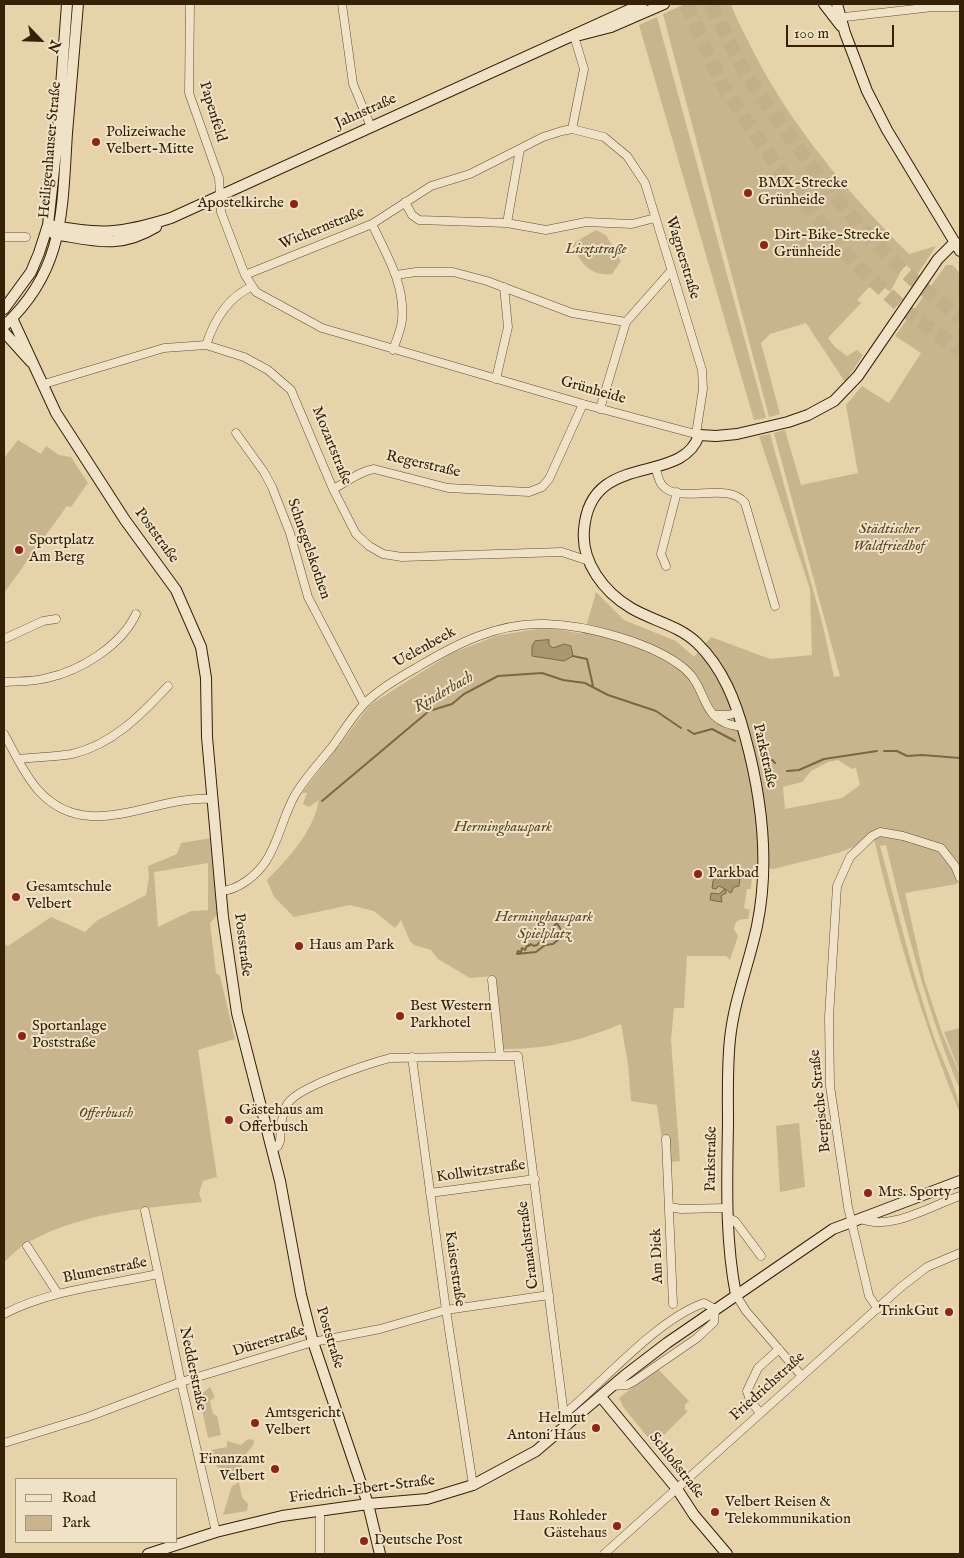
<!DOCTYPE html>
<meta charset="utf-8">
<style>
body{margin:0}
#map{position:relative;width:964px;height:1558px;overflow:hidden;background:#e7d3a9;font-family:"IM FELL English",serif}
canvas{display:block}
.frame{position:absolute;inset:0;border:5px solid #352105;pointer-events:none}
.legend{position:absolute;left:15px;top:1478px;width:162px;height:65px;box-sizing:border-box;background:#efe2c7;border:1px solid #a59579;margin:0;padding:6px 9px;list-style:none;font-size:15px;color:#352105}
.legend li{display:flex;align-items:center;gap:10px;height:25px}
.legend b{width:25px;border:1px solid #a59579}
.north{position:absolute;left:15px;top:15px;width:50px;height:50px;-webkit-text-stroke:4px #efe2c7;paint-order:stroke;rotate:114deg;font-size:14px;font-weight:700;line-height:20px;text-align:center;color:#352105}
.north::after{content:'';display:block;margin:auto;width:18px;height:22px;background:#352105;clip-path:polygon(50% 0,100% 100%,50% 72%,0 100%)}
.scale{position:absolute;left:786px;top:25px;width:108px;height:22px;box-sizing:border-box;border:2px solid #352105;border-top:0;padding-left:6px;font-size:15px;line-height:18px;white-space:nowrap;color:#352105;-webkit-text-stroke:4px #efe2c7;paint-order:stroke}
</style>
<div id="map">
<canvas width="964" height="1558"></canvas>
<div class="frame"></div>
<ul class="legend">
<li><b style="height:6px;background:#efe2c7"></b>Road</li>
<li><b style="height:14px;background:#c9b58d"></b>Park</li>
</ul>
<div class="north">N</div>
<div class="scale">100 m</div>
</div>
<script>
const ctx = document.querySelector('canvas').getContext('2d');
ctx.lineJoin = 'round';
function fillPath(path, color) { ctx.fillStyle = color; ctx.fill(path, 'evenodd'); }
function stroke(path, color, width, dash) { ctx.strokeStyle = color; ctx.lineWidth = width; ctx.lineCap = dash ? 'butt' : 'round'; ctx.setLineDash(dash || []); ctx.stroke(path); }
function drawText(font, color, halo, rows, align = 'center') {
  ctx.font = font + ' "IM FELL English",serif'; ctx.lineWidth = 4; ctx.setLineDash([]); ctx.textBaseline = 'middle'; ctx.strokeStyle = halo; ctx.fillStyle = color; for (const [text, x, y, turn = 0] of rows) {
    ctx.save(); ctx.translate(x, y); ctx.rotate((+turn || 0) * Math.PI / 180); ctx.textAlign = isNaN(turn) ? turn : align; if (halo) ctx.strokeText(text, 0, 0); ctx.fillText(text, 0, 0); ctx.restore();
  }
}
fillPath(new Path2D(`
 M685 4H731C736 19 745 34 752 49 791 126 848 193 909 254L936 246 917 275 905 264 890 292 876 280 857 300 861 303 828 338 835 347 847 356 857 350 863 355 845 382 806 323 770 334 761 343 780 414 769 417 663 14Z
 M657 17 766 418 754 420 639 25Z
 M596 230 606 235 621 261 612 274C591 277 579 262 572 244Z
 M946 265H953L960 274V878L952 853 957 884 905 893 925 982 942 1033 960 1075V1090C927 1011 906 928 886 845L880 846C897 908 912 971 932 1031 939 1054 960 1093 960 1114 924 1025 896 933 874 839L838 853 773 869 753 865 751 889H747L744 908 750 910 748 919C739 919 735 920 734 929L738 936 730 960 726 956H687L684 1008H674L671 1040 680 1161 665 1163 657 1105 631 1101 628 1064 621 1024C583 1040 544 1050 503 1049L494 976 470 978 438 959 431 950 414 945 410 941 401 920 395 928 374 911 350 905 294 917 274 897 267 880C289 857 313 833 319 800L309 807 303 804 307 793H302L370 705 450 654 496 636 530 630 549 628 584 634 596 592 624 620 676 641 694 657 711 637 770 659 812 655 810 589 759 436 770 434 823 626 834 677 840 676 774 433 785 430 801 485 858 473 846 405 862 386 889 403 921 353 895 336ZM838 760 852 769 856 768 860 785 842 798 785 809 783 787 802 782 811 771 828 762Z
 M18 440 41 454 46 446 59 455 71 457 88 483 71 507 67 506 4 593V458Z
 M211 838 217 903V915L210 923 216 973 220 976 235 1039 198 1050 217 1177 203 1181 199 1193 202 1202C143 1208 80 1213 27 1243 19 1247 11 1256 4 1262V944L8 946 51 917 85 932 96 921 146 895 149 877 148 866 177 854 181 843ZM208 863V910L191 911 158 927 154 872Z
 M960 1028V1073L944 1032Z
 M799 1123 805 1187 780 1192 776 1126Z
 M657 1368 689 1401 685 1405V1410L688 1411 654 1445 624 1408 619 1398Z
 M210 1387 215 1397 210 1401 213 1414 217 1416 221 1435 208 1438 199 1396Z
 M248 1439 254 1440V1444L246 1454 240 1470 232 1474 223 1471 215 1465 211 1450 227 1447V1441L241 1445Z
 M239 1482 242 1497 248 1504 247 1511 223 1515 232 1486Z`), '#c9b58d');
const water = new Path2D(`
 M549 640V645L553 648 564 644 571 646 573 656 564 661 532 656V646L535 641Z
 M733 869 735 876 740 878 739 886 734 887 731 893 725 889 726 893 721 896 722 902 710 900 711 893 719 894 725 889 719 886 716 889 712 888 714 875 731 873Z`);
fillPath(water, '#aa9671');
stroke(water, '#7b6746', 1);
stroke(new Path2D(`
 M573 656 587 659 593 686
 M688 730 694 734 712 729 735 741
 M757 744 775 763
 M884 751H897L907 756 922 755 960 758
 M787 771 799 770 824 759 877 751
 M322 801 429 711 452 704 464 694 498 676 542 673 563 680 585 683 608 695 656 711 681 728
 M556 924 537 945 534 946 531 944 529 946 528 944 525 950 522 948 521 952 518 951 517 954 536 952 545 945 553 944 560 938 561 930 557 923`), '#7b6746', 2);
stroke(new Path2D(`
 M686 4 723 86 789 184 856 265 912 316 960 350
 M711 4C722 25 731 48 743 69 754 89 769 107 782 125 832 198 888 265 960 317`), '#c3af88', 14, [14, 7]);
const street = new Path2D(`
 M190 4 189 93 219 178 221 212 245 275 256 292 322 328 583 404 699 435
 M342 4 353 84 371 127
 M836 18 933 7H960
 M572 129 584 69 574 36
 M405 202 412 215 419 220 507 223 546 230 586 222 632 224 655 218
 M507 223 520 149
 M372 224C387 256 405 284 402 320 401 330 396 341 393 350
 M4 237H26
 M245 275 372 224 431 186 470 174 543 137 562 131 572 129 604 137 627 156 645 183 702 370 703 389 696 434
 M396 275 416 272H453L487 281 572 313 626 322
 M206 345C214 321 227 298 251 287
 M496 379 508 327 504 287
 M44 384 164 348 206 345 244 357 268 370 291 390 333 489 356 534 369 546 383 554 402 557 562 552 589 561
 M600 409 626 322 671 271
 M236 433 264 472 272 487 290 533 308 597 364 704
 M655 466C657 472 658 480 662 485 679 506 728 480 745 503L775 606
 M333 489C347 482 360 471 374 469L448 488 529 492 542 487 549 479 583 404
 M666 566 661 554 677 492
 M4 639 43 621 56 619
 M4 682C18 681 33 682 47 678 80 671 121 646 136 614
 M714 715H729L738 712
 M4 734C15 753 23 773 38 790 88 846 153 794 213 799
 M18 759C36 757 54 757 72 754 112 745 141 715 168 686
 M221 891C238 890 256 876 266 861 279 841 283 816 295 795 305 778 320 762 332 747 343 732 353 715 366 702 381 688 398 678 416 668 456 644 498 622 546 624 587 625 654 643 685 669 710 691 698 722 742 727
 M492 980 500 1055
 M412 1057 446 1310 473 1485
 M666 1139 673 1304
 M273 1149 278 1146 280 1141C281 1129 281 1114 288 1103 300 1086 368 1064 390 1058L518 1056 564 1415 567 1426
 M430 1193 535 1179
 M670 1207 681 1209 726 1208
 M145 1211 181 1382 216 1532
 M727 1217 735 1221 761 1256
 M861 1219C892 1231 930 1206 960 1196
 M27 1246 58 1294
 M736 1295 746 1311 801 1375
 M878 1309 869 1296 848 1207 830 1086 829 1017 837 886 850 857 872 836 880 832 903 836 941 848 955 866 960 878
 M4 1314C50 1290 107 1285 158 1274
 M760 1413 750 1400 747 1391 758 1368 779 1349
 M564 1417 569 1410C607 1378 658 1319 704 1303L715 1309 714 1322 697 1338 633 1382 627 1385 612 1386
 M4 1443 88 1417 181 1382 313 1342 380 1329 446 1310 549 1295
 M320 1510V1554
 M604 1554 901 1287 927 1267 960 1253`);
const secondary = new Path2D(`
 M824 4 841 26
 M837 4 845 33 867 91 887 130 960 251
 M580 35 611 27 664 4
 M48 225C101 235 120 234 171 218L642 4
 M54 234C93 240 118 250 156 227
 M4 309 31 272 39 253 48 225 57 142 67 4
 M12 318 56 413 125 520 176 590 201 647 206 678 207 737 223 917 237 1013 280 1181 301 1295 313 1342 368 1504 380 1554
 M4 326C65 270 62 210 67 133 71 90 74 47 78 4
 M4 332 31 362
 M736 1295C725 1239 727 1182 728 1124 728 1096 727 1067 730 1039 734 1000 749 964 757 926 770 863 762 798 745 736 736 702 723 668 697 643 678 625 653 621 631 608 604 592 581 562 584 530 590 449 682 487 699 435L716 436 737 434 788 422 808 415 834 401 858 376 938 259 955 242
 M601 1397 677 1489 694 1515 727 1554
 M148 1554 216 1532 282 1516 368 1504 427 1499 473 1485 536 1451 624 1376 667 1343 833 1229 960 1181`);
stroke(street, '#624e2e', 9);
stroke(secondary, '#352105', 12);
stroke(street, '#efe2c7', 8);
stroke(secondary, '#efe2c7', 10);
for (const [x, y, r, color] of [
 [96,142,5,"#8f2418"],
 [748,193,5,"#8f2418"],
 [294,204,5,"#8f2418"],
 [764,245,5,"#8f2418"],
 [19,550,5,"#8f2418"],
 [698,874,5,"#8f2418"],
 [16,897,5,"#8f2418"],
 [299,946,5,"#8f2418"],
 [400,1016,5,"#8f2418"],
 [22,1036,5,"#8f2418"],
 [229,1120,5,"#8f2418"],
 [868,1193,5,"#8f2418"],
 [949,1312,5,"#8f2418"],
 [255,1423,5,"#8f2418"],
 [596,1428,5,"#8f2418"],
 [275,1469,5,"#8f2418"],
 [715,1512,5,"#8f2418"],
 [617,1526,5,"#8f2418"],
 [364,1541,5,"#8f2418"]
]) { const dot = new Path2D(); dot.arc(x, y, r, 0, 2 * Math.PI); ctx.fillStyle = color; ctx.fill(dot); stroke(dot, '#efe2c7', 2); }
drawText('15px', '#352105', '#efe2c7', [
 ["Papenfeld",212,112,73],
 ["Jahnstraße",366,112,-24],
 ["Heiligenhauser Straße",51,150,-85],
 ["Wichernstraße",322,229,-22],
 ["Wagnerstraße",682,258,73],
 ["Grünheide",593,391,16],
 ["Mozartstraße",331,446,68],
 ["Regerstraße",423,465,13],
 ["Poststraße",156,536,54],
 ["Schnegelskothen",308,549,71],
 ["Uelenbeek",425,648,-29],
 ["Parkstraße",764,756,77],
 ["Poststraße",242,945,83],
 ["Bergische Straße",821,1101,-96],
 ["Parkstraße",712,1159,-89],
 ["Kollwitzstraße",481,1172,-8],
 ["Cranachstraße",529,1245,-97],
 ["Am Diek",658,1256,-92],
 ["Kaiserstraße",454,1269,82],
 ["Blumenstraße",105,1271,-11],
 ["Poststraße",329,1338,73],
 ["Dürerstraße",269,1342,-17],
 ["Nedderstraße",192,1369,78],
 ["Friedrichstraße",768,1387,-42],
 ["Schloßstraße",676,1466,52],
 ["Friedrich-Ebert-Straße",362,1490,-7]
]);
drawText('15px', '#352105', '#efe2c7', [
 ["Polizeiwache",106,133],
 ["Velbert-Mitte",106,150],
 ["BMX-Strecke",758,184],
 ["Grünheide",758,201],
 ["Apostelkirche",284,204,"right"],
 ["Dirt-Bike-Strecke",774,236],
 ["Grünheide",774,253],
 ["Sportplatz",29,541],
 ["Am Berg",29,558],
 ["Parkbad",708,874],
 ["Gesamtschule",26,888],
 ["Velbert",26,905],
 ["Haus am Park",309,946],
 ["Best Western",410,1007],
 ["Parkhotel",410,1024],
 ["Sportanlage",32,1027],
 ["Poststraße",32,1044],
 ["Gästehaus am",239,1111],
 ["Offerbusch",239,1128],
 ["Mrs. Sporty",878,1193],
 ["TrinkGut",939,1312,"right"],
 ["Amtsgericht",265,1414],
 ["Velbert",265,1431],
 ["Helmut",586,1419,"right"],
 ["Antoni Haus",586,1436,"right"],
 ["Finanzamt",265,1460,"right"],
 ["Velbert",265,1477,"right"],
 ["Velbert Reisen &",725,1503],
 ["Telekommunikation",725,1520],
 ["Haus Rohleder",607,1517,"right"],
 ["Gästehaus",607,1534,"right"],
 ["Deutsche Post",374,1541]
], 'left');
drawText('italic 15px', '#5a4627', '#efe2c7', [
 ["Lisztstraße",596,250],
 ["Städtischer",889,530],
 ["Waldfriedhof",889,547],
 ["Herminghauspark",503,828],
 ["Herminghauspark",544,918],
 ["Spielplatz",544,935],
 ["Offerbusch",106,1114]
]);
drawText('italic 16px', '#5e4a2b', '#efe2c7', [
 ["Rinderbach",444,693,-30]
]);
</script>
